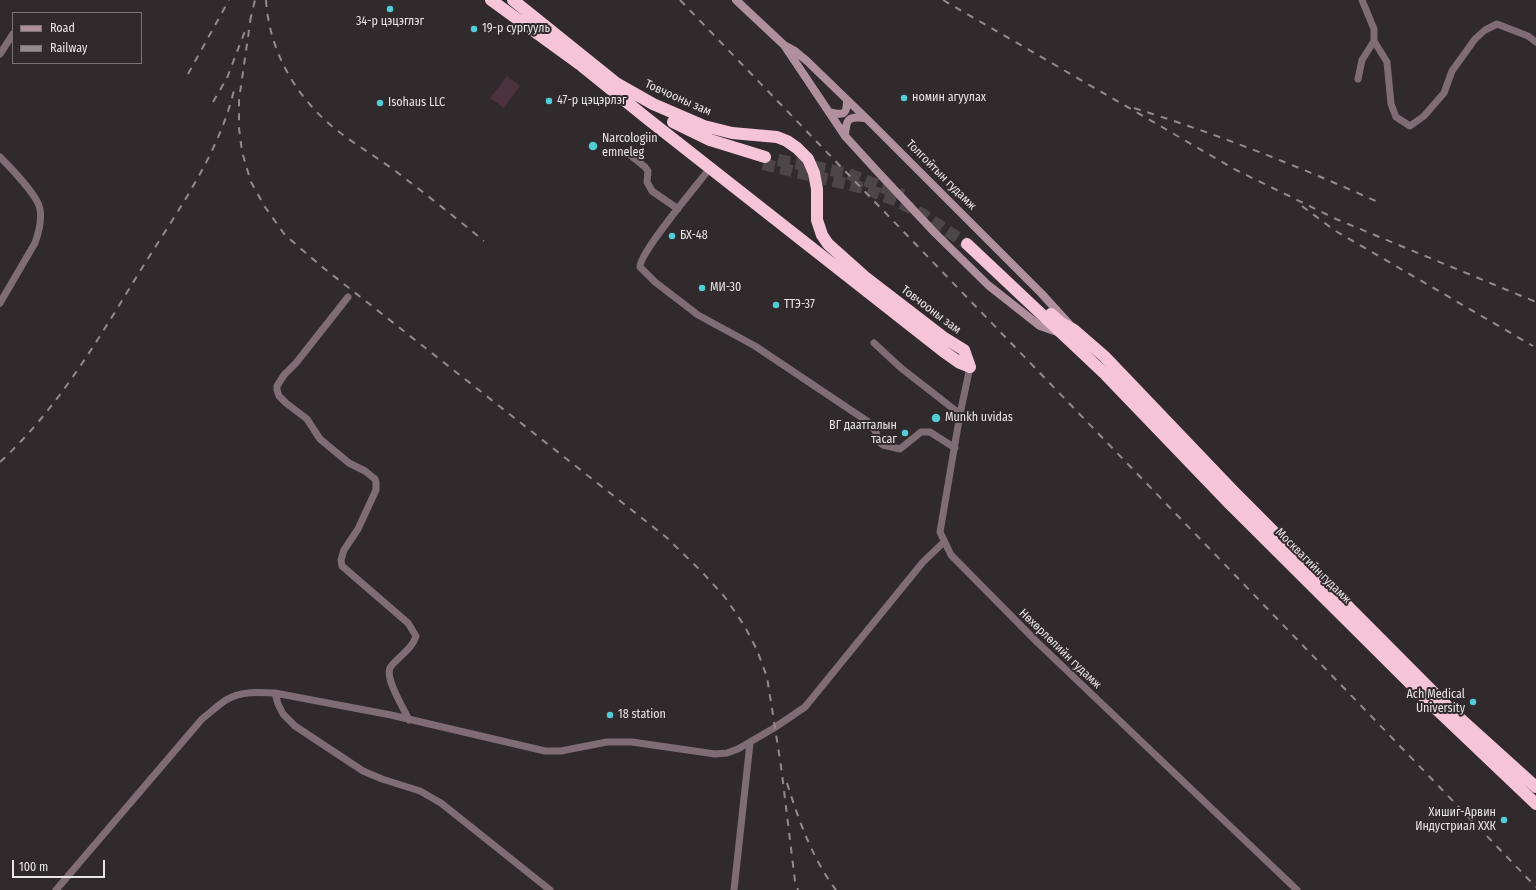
<!DOCTYPE html>
<meta charset="utf-8">
<style>
body{margin:0}
#map{position:relative;width:1536px;height:890px;overflow:hidden;background:#312a2d;font-family:"Fira Sans Condensed",sans-serif}
canvas{display:block}
.legend{position:absolute;left:12px;top:12px;width:130px;height:52px;box-sizing:border-box;background:#312a2d;border:1px solid #7b7477;margin:0;padding:5px 7px;list-style:none;font-size:12px;color:#e9e4e6}
.legend li{display:flex;align-items:center;gap:8px;height:20px}
.legend b{width:20px;border:1px solid #7b7477}
.scale{position:absolute;left:12px;top:860px;width:93px;height:18px;box-sizing:border-box;border:2px solid #e9e4e6;border-top:0;padding-left:5px;font-size:12px;line-height:14px;white-space:nowrap;color:#e9e4e6;-webkit-text-stroke:3px #312a2d;paint-order:stroke}
</style>
<div id="map">
<canvas width="1536" height="890"></canvas>
<ul class="legend">
<li><b style="height:5px;background:#b0909c"></b>Road</li>
<li><b style="height:5px;background:#918b8d"></b>Railway</li>
</ul>
<div class="scale">100 m</div>
</div>
<script>
const ctx = document.querySelector('canvas').getContext('2d');
ctx.lineJoin = 'round';
function fillPath(path, color) { ctx.fillStyle = color; ctx.fill(path, 'evenodd'); }
function stroke(path, color, width, dash) { ctx.strokeStyle = color; ctx.lineWidth = width; ctx.lineCap = dash ? 'butt' : 'round'; ctx.setLineDash(dash || []); ctx.stroke(path); }
function drawText(font, color, halo, rows, align = 'center') {
  ctx.font = font + ' "Fira Sans Condensed",sans-serif'; ctx.lineWidth = 4; ctx.setLineDash([]); ctx.textBaseline = 'middle'; ctx.strokeStyle = halo; ctx.fillStyle = color; for (const [text, x, y, turn = 0] of rows) {
    ctx.save(); ctx.translate(x, y); ctx.rotate((+turn || 0) * Math.PI / 180); ctx.textAlign = isNaN(turn) ? turn : align; if (halo) ctx.strokeText(text, 0, 0); ctx.fillText(text, 0, 0); ctx.restore();
  }
}
fillPath(new Path2D(`
 M507 76 520 86 504 108 490 98Z`), '#4b323c');
stroke(new Path2D(`
 M778 160 846 173 903 195
 M763 164 867 189 897 201 922 214 967 244`), '#4d4649', 12, [12, 6]);
stroke(new Path2D(`
 M1374 41 1387 62 1391 104 1396 117 1410 126 1424 116 1444 93 1452 71 1475 39 1485 30 1497 24 1528 36 1536 42
 M0 54 13 34
 M1358 79 1362 60 1374 41V29L1362 0
 M629 154 645 167 648 171 647 182 652 191 678 209
 M0 157C10 167 38 196 40 209 42 221 39 232 35 243L0 303
 M710 168C698 184 639 253 640 267L655 282 698 315 755 346 867 421 876 432 879 442 883 445 900 449 921 432H930L955 448
 M348 297 296 363 284 375 277 386V390L279 396 286 403 307 419 320 439 349 463 365 471 375 479 376 482V490L358 529 344 550 341 560 342 566 408 623 416 636C413 646 406 651 399 658 396 661 392 664 390 668 385 679 404 709 409 720
 M874 343 901 368 960 414
 M970 367 960 414 940 532 951 555 1037 642 1297 890
 M275 693 278 704 283 714 295 726 363 771 382 779 420 791 441 803 550 890
 M56 890 202 719C210 713 218 705 226 700 241 691 259 692 275 693L391 715 545 751H561L607 742H632L715 754 727 753 738 749 774 728 805 707 923 562 944 542
 M734 890 750 743`), '#806c74', 7);
stroke(new Path2D(`
 M736 0 784 45 845 136 876 170 935 233 988 285 1040 326 1060 333
 M784 45 795 51 807 61 869 121 1041 293 1072 327
 M829 112C843 115 847 116 847 100
 M845 136C846 119 848 116 865 118`), '#b0909c', 8);
stroke(new Path2D(`
 M491 0 582 66 649 120 943 351 960 363 970 367
 M513 0 616 83 653 104 704 126 732 133 777 137 787 141 797 148 808 159 814 173 817 189V220L822 235 828 244 865 277 943 337 964 350 970 367
 M673 122 710 140 765 157
 M967 244 1106 375 1231 505 1431 704 1536 804
 M1051 314 1061 323 1074 330 1104 356 1233 491 1455 714 1536 787`), '#f6c4d7', 12);
stroke(new Path2D(`
 M266 0C269 50 295 96 334 128 354 144 377 157 398 173 427 195 456 218 484 241
 M680 0 1536 887
 M943 0 1236 170 1336 219 1536 302
 M251 16 239 100V128L242 152 251 182 265 207 285 235 321 266 666 537 701 571 724 596 744 625 757 650 767 677 781 766 795 881 798 890
 M250 21 255 0
 M188 74 229 0
 M213 102 227 78 245 31
 M1134 108C1217 134 1298 166 1378 202
 M1302 206 1334 230 1533 346
 M0 462C59 408 100 336 142 268 178 210 220 153 235 86
 M787 783C799 821 812 858 836 890`), '#918b8d', 2, [7, 7]);
for (const [x, y, r, color] of [
 [390,9,4,"#52ccd6"],
 [474,29,4,"#52ccd6"],
 [904,98,4,"#52ccd6"],
 [549,101,4,"#52ccd6"],
 [380,103,4,"#52ccd6"],
 [593,146,5,"#52ccd6"],
 [672,236,4,"#52ccd6"],
 [702,288,4,"#52ccd6"],
 [776,305,4,"#52ccd6"],
 [936,418,5,"#52ccd6"],
 [905,433,4,"#52ccd6"],
 [1473,702,4,"#52ccd6"],
 [610,715,4,"#52ccd6"],
 [1504,820,4,"#52ccd6"]
]) { const dot = new Path2D(); dot.arc(x, y, r, 0, 2 * Math.PI); ctx.fillStyle = color; ctx.fill(dot); stroke(dot, '#312a2d', 1.5); }
drawText('12px', '#e9e4e6', '#312a2d', [
 ["34-р цэцэглэг",390,22,"center"],
 ["19-р сургууль",482,29],
 ["номин агуулах",912,98],
 ["47-р цэцэрлэг",557,101],
 ["Isohaus LLC",388,103],
 ["Narcologiin",602,139],
 ["emneleg",602,153],
 ["БХ-48",680,236],
 ["МИ-30",710,288],
 ["ТТЭ-37",784,305],
 ["Munkh uvidas",945,418],
 ["ВГ даатгалын",897,426,"right"],
 ["тасаг",897,440,"right"],
 ["Ach Medical",1465,695,"right"],
 ["University",1465,709,"right"],
 ["18 station",618,715],
 ["Хишиг-Арвин",1496,813,"right"],
 ["Индустриал ХХК",1496,827,"right"]
], 'left');
drawText('12px', '#e9e4e6', '#312a2d', [
 ["Товчооны зам",678,98,24],
 ["Толгойтын гудамж",941,175,45],
 ["Товчооны зам",931,310,37],
 ["Москвагийн гудамж",1313,566,45],
 ["Нөхөрлөлийн гудамж",1060,649,44]
]);
</script>
